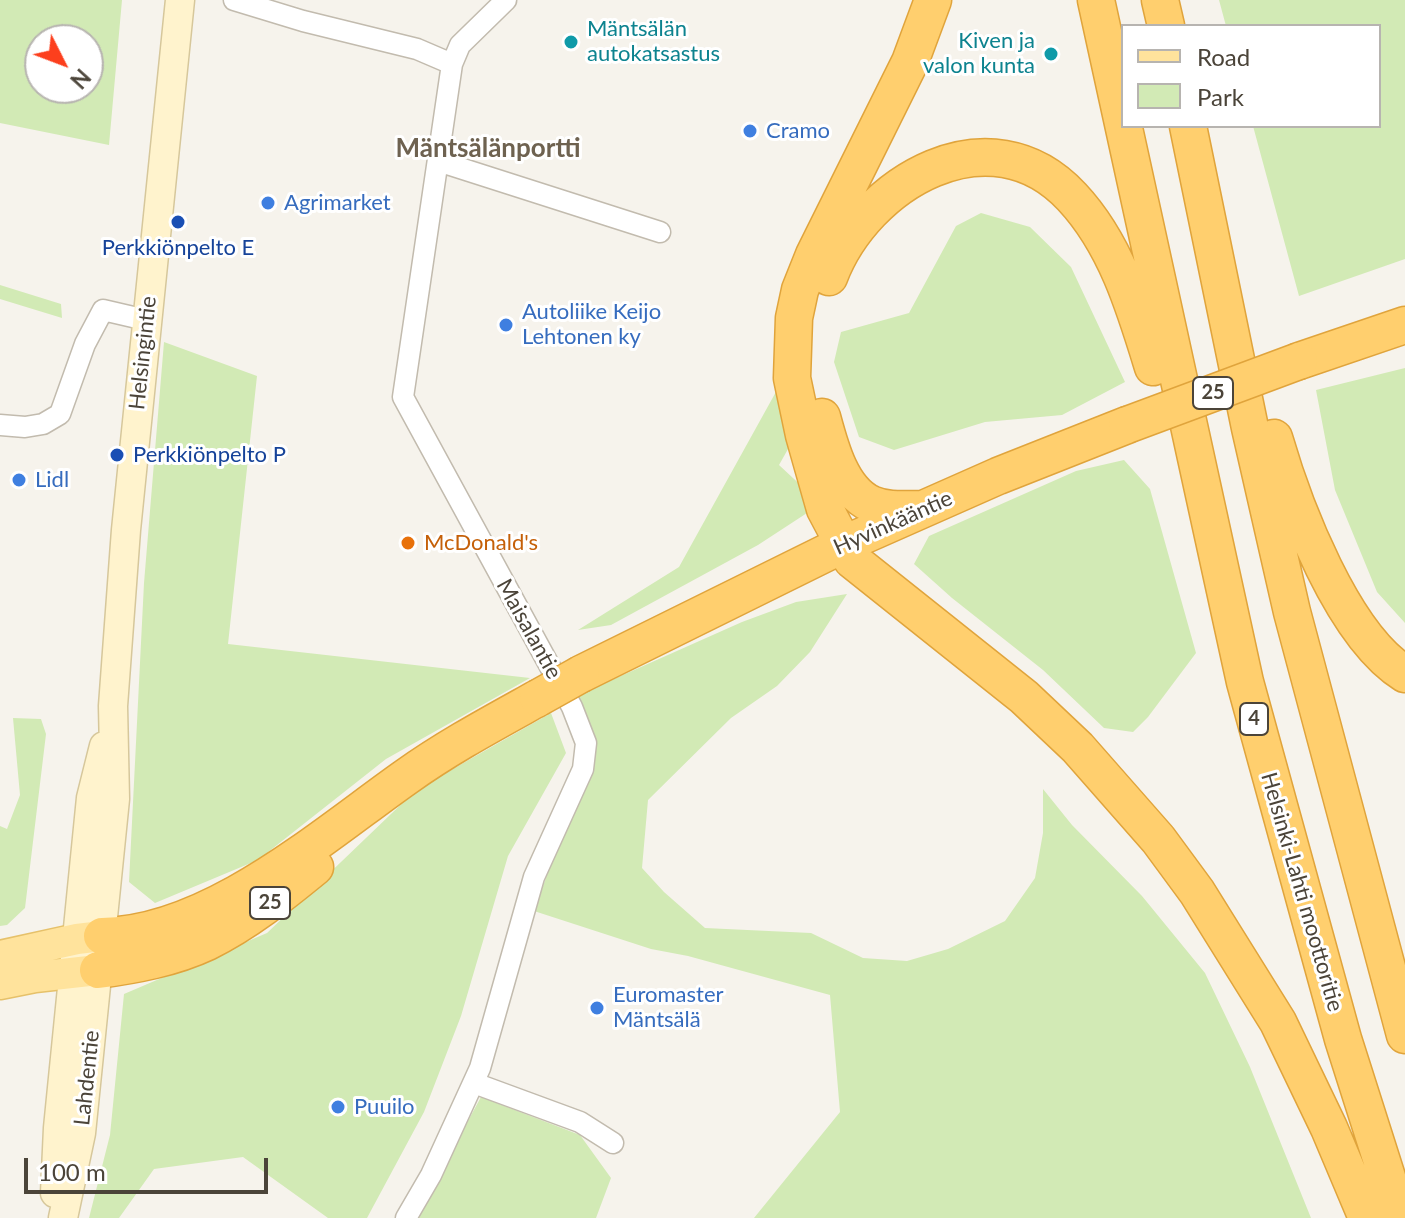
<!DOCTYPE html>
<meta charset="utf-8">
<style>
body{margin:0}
#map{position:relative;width:1405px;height:1218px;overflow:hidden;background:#f6f3ec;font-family:Lato,sans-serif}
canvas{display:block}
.legend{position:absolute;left:1121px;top:24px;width:260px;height:104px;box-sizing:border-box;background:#fff;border:2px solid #b7b4b0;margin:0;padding:10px 14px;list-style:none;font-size:24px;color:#4b4439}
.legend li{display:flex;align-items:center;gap:16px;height:40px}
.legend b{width:40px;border:2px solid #b7b4b0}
.north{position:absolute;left:24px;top:24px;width:80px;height:80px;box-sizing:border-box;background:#fff;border:2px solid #b7b4b0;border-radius:50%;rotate:132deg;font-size:22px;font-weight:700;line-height:32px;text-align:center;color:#4b4439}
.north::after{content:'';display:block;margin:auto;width:28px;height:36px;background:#fc3f1d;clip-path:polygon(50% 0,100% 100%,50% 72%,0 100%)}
.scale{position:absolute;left:24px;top:1158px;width:244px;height:36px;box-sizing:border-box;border:4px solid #4b4439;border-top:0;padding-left:10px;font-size:24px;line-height:28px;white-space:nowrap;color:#4b4439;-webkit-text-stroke:6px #fff;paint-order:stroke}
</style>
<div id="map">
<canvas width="1405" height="1218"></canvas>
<ul class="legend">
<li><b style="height:10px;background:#ffe39c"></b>Road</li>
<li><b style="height:22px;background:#d2eab5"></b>Park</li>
</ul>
<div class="north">N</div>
<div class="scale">100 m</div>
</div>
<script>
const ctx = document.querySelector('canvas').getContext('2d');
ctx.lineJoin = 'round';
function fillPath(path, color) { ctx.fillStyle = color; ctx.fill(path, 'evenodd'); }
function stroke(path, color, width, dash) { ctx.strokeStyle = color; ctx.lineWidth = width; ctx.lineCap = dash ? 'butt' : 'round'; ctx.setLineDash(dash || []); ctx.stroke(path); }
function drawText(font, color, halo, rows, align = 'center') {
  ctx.font = font + ' Lato,sans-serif'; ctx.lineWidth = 6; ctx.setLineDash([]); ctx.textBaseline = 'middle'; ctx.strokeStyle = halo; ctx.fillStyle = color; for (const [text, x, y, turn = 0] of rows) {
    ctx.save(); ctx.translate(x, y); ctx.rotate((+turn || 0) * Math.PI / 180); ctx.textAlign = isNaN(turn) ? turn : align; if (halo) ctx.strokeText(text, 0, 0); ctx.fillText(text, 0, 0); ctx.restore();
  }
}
fillPath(new Path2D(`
 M0 0H122L109 145 0 123ZM40 40H88V88H40Z
 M1219 0H1405V259L1299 296 1253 126H1379V26H1226Z
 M981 213 1030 227 1071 267 1125 382 1062 415 985 422 894 450 859 437 834 362 841 332 909 313 956 226Z
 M0 285 61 304 62 318 0 299Z
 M164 342 257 376 228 644 530 678 386 759 258 860 155 903 129 882 144 583Z
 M1405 368V623L1377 592 1335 490 1316 390Z
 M777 390 792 442 779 465 807 491V513L758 545 611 625 578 630 679 567Z
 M1124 460 1150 489 1196 653 1148 717 1133 732 1104 728 1043 670 952 598 914 564 929 536 1076 471Z
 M847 594 810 652 777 686 731 718 648 800 642 868 664 892 705 928 811 933 863 958 907 961 948 949 1005 921 1035 878 1043 833V789L1072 825 1142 896 1205 973 1250 1067 1311 1218H754L840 1112 830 995 688 956 651 949 534 911 595 742 578 695 742 622 796 602Z
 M551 713 566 753 508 856 461 1016 424 1112 367 1218H328L243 1157 154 1169 119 1218H89L110 1135 124 994 267 933 416 790Z
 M13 718 41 719 46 734 25 908 7 925 0 926V826L7 829 20 795Z
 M481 1097 580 1135 611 1178 596 1218H415Z`), '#d2eab5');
const street = new Path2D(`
 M234 0 303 21 417 49 452 64
 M438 161 660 232
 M0 425 25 427 43 424 60 414 85 344 103 310 146 320
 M474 1083 580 1122 613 1143
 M406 1218 431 1175 480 1068 534 877 583 769 586 743 572 707 403 397 452 64 460 45 506 0`);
const secondary = new Path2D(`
 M55 1193 58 1128 91 798 104 746
 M63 1218 81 1133 115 799 113 706 126 530 180 0`);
const primary = new Path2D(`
 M0 956 77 939 102 936
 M0 984 35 977 98 970`);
const highway = new Path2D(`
 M933 0 910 62 814 255 800 290 794 318 792 378 804 435 825 509 852 560 1024 697 1078 748 1158 839 1197 892 1278 1022 1329 1128 1367 1218
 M1096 0 1245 682 1343 1039 1400 1218
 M1160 0 1166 26
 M1188 126 1250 428 1292 612 1405 1035
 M829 277C865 182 990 109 1072 197 1116 244 1135 308 1153 367
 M1299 361 1405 325
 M822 417C830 447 841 490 871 504 887 511 905 509 922 509
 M1274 438C1294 507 1343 636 1405 674
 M581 674 842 545 998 476 1127 425
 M102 936C210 935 321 837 406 777 448 747 493 723 538 698
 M98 970C135 965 173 958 207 942 246 923 282 894 315 867`);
stroke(street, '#c2bbae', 23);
stroke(secondary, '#d6c79b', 31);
stroke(primary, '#e6c16a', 33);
stroke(highway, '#e0a43c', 39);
stroke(street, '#fff', 20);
stroke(secondary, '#fff3cd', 28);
stroke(primary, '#ffe39c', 30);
stroke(highway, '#ffcf6e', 36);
const highwayBridge = new Path2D(`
 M1127 425 1299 361
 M538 698 581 674`);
stroke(highwayBridge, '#e0a43c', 39, []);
stroke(highwayBridge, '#ffcf6e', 36);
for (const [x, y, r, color] of [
 [571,42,8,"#0f9aa8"],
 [1051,54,8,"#0f9aa8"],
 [750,131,8,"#3f7fe0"],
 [268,203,8,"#3f7fe0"],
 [178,222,8,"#1a4fb4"],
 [506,325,8,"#3f7fe0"],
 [117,455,8,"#1a4fb4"],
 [19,480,8,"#3f7fe0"],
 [408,543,8,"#e8710a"],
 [597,1008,8,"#3f7fe0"],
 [338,1107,8,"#3f7fe0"]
]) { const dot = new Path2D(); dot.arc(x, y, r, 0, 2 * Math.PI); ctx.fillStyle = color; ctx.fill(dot); stroke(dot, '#fff', 3); }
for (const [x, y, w] of [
 [1213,393,40],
 [1254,719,28],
 [270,903,40]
]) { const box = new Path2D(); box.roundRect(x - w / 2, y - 16, w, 32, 6); ctx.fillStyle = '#fff'; ctx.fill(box); stroke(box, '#4b4439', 2); }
drawText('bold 20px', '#4b4439', null, [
 ["25",1213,393],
 ["4",1254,719],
 ["25",270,903]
]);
drawText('22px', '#0d838f', '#fff', [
 ["Mäntsälän",587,29],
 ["autokatsastus",587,54],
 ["Kiven ja",1035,41,"right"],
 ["valon kunta",1035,66,"right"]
], 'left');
drawText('22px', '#366cbe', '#fff', [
 ["Cramo",766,131],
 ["Agrimarket",284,203],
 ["Autoliike Keijo",522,312],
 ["Lehtonen ky",522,337],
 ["Lidl",35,480],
 ["Euromaster",613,995],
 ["Mäntsälä",613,1020],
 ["Puuilo",354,1107]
], 'left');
drawText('22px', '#164399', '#fff', [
 ["Perkkiönpelto E",178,248],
 ["Perkkiönpelto P",133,455,"left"]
]);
drawText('22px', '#4b4439', '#fff', [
 ["Helsingintie",143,353,-84],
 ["Hyvinkääntie",893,523,-24],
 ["Maisalantie",529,629,61],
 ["Helsinki-Lahti moottoritie",1302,892,74],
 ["Lahdentie",87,1078,-84]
]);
drawText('22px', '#c56008', '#fff', [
 ["McDonald's",424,543]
], 'left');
drawText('bold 26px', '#6e6250', '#fff', [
 ["Mäntsälänportti",488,149]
]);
</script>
